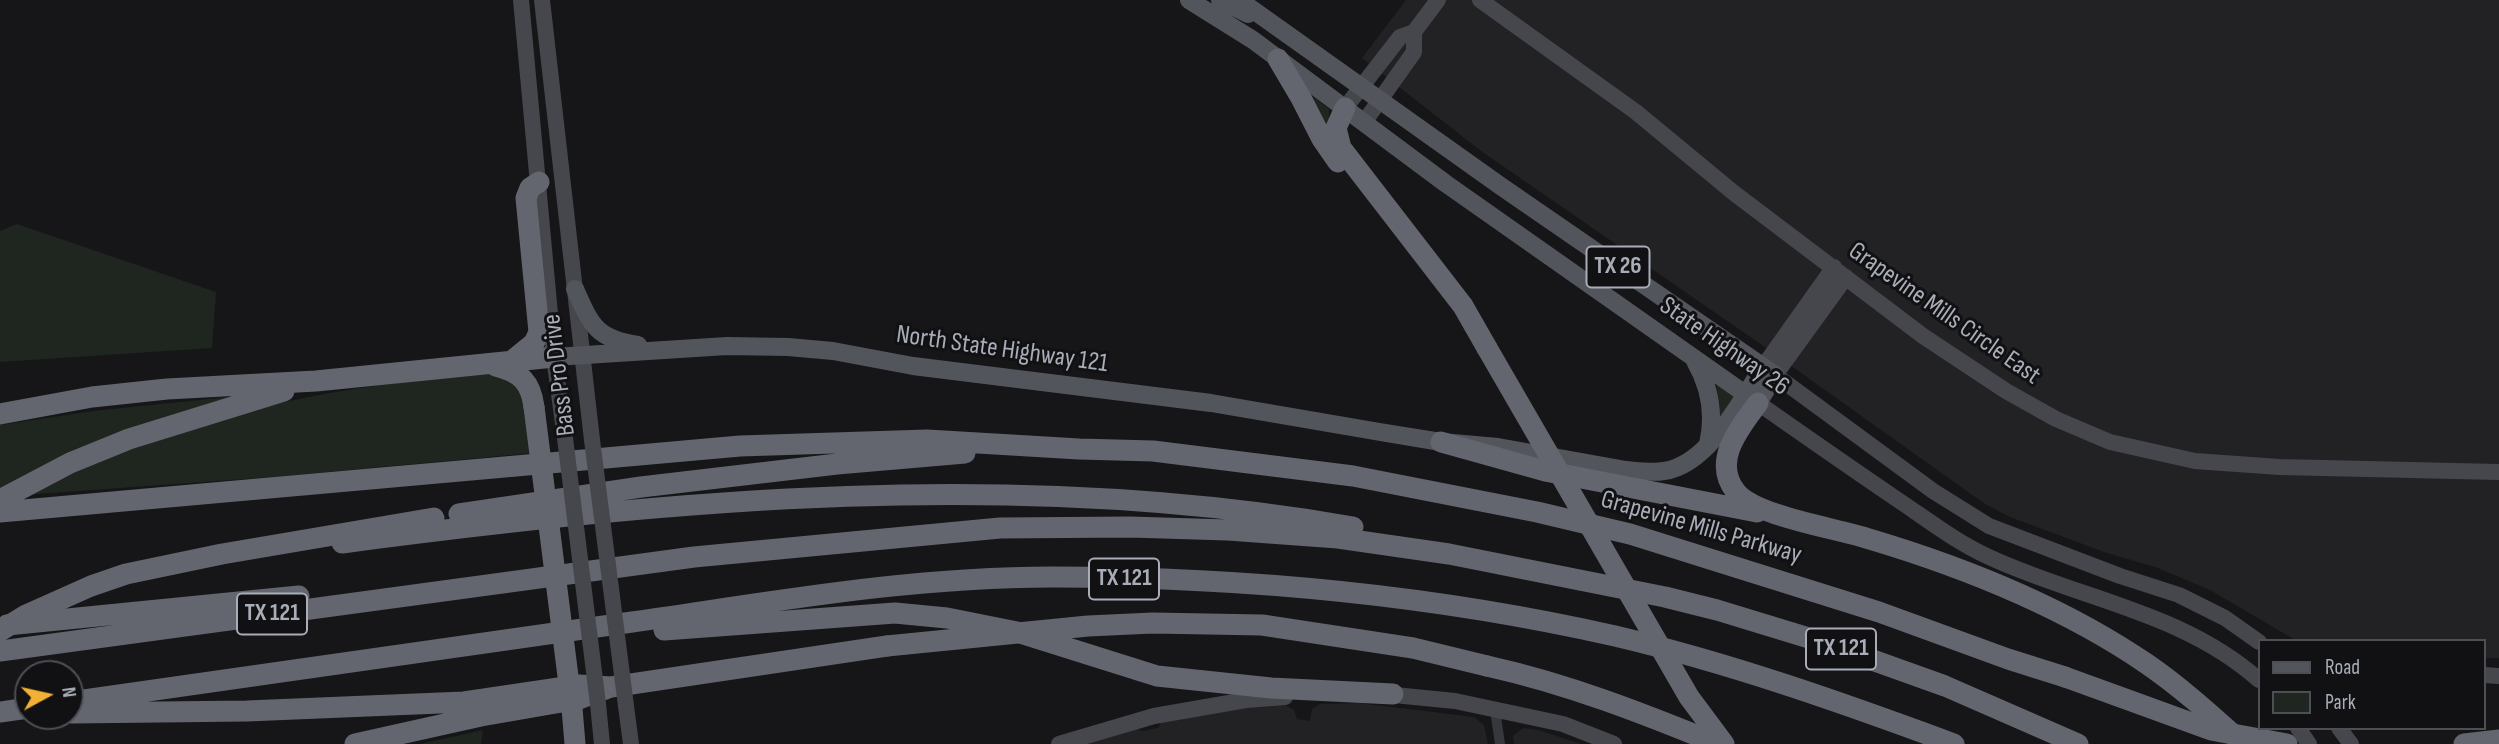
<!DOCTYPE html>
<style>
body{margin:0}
#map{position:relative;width:2499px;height:744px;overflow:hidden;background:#161618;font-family:"Sofia Sans Condensed",sans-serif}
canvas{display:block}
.legend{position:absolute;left:2258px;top:639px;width:228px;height:91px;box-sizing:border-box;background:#111113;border:2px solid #4d4f55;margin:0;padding:9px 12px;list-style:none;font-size:21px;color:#a8adb8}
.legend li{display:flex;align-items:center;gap:14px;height:35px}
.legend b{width:35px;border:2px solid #4d4f55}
.north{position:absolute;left:14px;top:660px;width:70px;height:70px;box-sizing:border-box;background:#111113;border:2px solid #4d4f55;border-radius:50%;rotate:82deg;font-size:19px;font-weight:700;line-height:28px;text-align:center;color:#a8adb8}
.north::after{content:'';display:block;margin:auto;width:24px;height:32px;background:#f2b134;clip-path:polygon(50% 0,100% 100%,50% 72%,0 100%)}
</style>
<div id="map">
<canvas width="2499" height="744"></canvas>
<ul class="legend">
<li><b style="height:9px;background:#53555c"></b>Road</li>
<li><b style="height:19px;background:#1e261f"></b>Park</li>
</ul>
<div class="north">N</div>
</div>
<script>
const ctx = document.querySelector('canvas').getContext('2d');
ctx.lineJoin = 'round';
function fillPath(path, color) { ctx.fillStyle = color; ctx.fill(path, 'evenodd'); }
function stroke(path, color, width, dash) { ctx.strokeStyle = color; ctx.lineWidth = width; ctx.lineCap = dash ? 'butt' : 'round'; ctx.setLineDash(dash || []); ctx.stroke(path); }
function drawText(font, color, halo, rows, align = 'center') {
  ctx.font = font + ' "Sofia Sans Condensed",sans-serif'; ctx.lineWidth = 6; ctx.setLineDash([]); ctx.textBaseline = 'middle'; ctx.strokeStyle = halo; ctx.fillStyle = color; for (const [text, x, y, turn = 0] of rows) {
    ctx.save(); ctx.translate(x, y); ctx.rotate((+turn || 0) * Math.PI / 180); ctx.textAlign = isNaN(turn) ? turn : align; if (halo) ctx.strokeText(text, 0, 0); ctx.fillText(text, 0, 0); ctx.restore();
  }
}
fillPath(new Path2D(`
 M1406 0H2499V658H2483V641H2297L2210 590 2155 567 2104 552 2010 517 1985 504 1759 343 1481 151 1362 58Z
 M1358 703 1474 717 1484 725 1488 744H1071L1135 728 1143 731 1158 728 1161 722 1223 709 1283 704 1294 710 1297 719 1310 721 1312 709 1320 704Z
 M1523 728 1539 730 1581 744H1514L1513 736Z`), '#222225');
fillPath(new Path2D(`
 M1307 92 1329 109V136Z
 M17 224 216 292 212 348 0 362V231Z
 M493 374C534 383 527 418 532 453L273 477 23 495C134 439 258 401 382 385 419 380 456 377 493 374Z
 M1716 382 1736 394 1718 421 1720 406Z
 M238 396 0 493V425L93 411Z
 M483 730 481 744H420Z`), '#1e261f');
stroke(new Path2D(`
 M1495 710 1500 744`), '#37383d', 10);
stroke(new Path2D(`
 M521 0 554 357 565 438
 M542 0 592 440
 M1480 0 1636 112 1734 193 1923 336 2006 391 2056 419 2110 442 2195 461 2279 467 2499 472
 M1345 108 1400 37 1414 32 1438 0
 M1365 121 1414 52V32
 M1846 277 1775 375 1933 491 1989 526 2120 576 2179 595 2225 618 2259 642
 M1763 367 1834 267
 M1758 403C1805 436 1851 468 1898 500 1928 520 1956 542 1989 557 2079 599 2183 612 2259 680
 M2483 675 2499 676
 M1384 694 1455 701 1563 724 1614 744
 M598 704 602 744
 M626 706 631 744
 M2298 728 2309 744
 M2339 728 2351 744
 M1059 744 1154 716 1246 700 1285 697`), '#45474d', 16);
stroke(new Path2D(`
 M1189 0 1253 40 1445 183 1758 403 1775 375 1502 187 1239 0
 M1220 0 1248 14
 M575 289C591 325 596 339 638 345
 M554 357 727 346 788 347 833 351 913 366 1211 403 1380 432 1441 442 1498 447 1626 470C1638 471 1652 473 1664 471 1708 465 1741 401 1763 367
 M1695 361C1710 387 1715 414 1708 444`), '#53555c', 18);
stroke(new Path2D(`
 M1278 59 1301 98 1322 139 1338 162
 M1345 108 1336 128 1341 148 1463 306 1487 348
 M512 361 534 343 539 332 526 198 530 188 539 182
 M496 366C520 372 531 382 534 407
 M1758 403C1740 428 1711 461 1736 492 1755 516 1835 528 1866 538 1964 567 2062 606 2147 664 2179 686 2208 712 2237 738
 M0 414 92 397 167 389 316 381 554 357
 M1441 442 1545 471 1757 512
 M0 500 70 463 129 439 284 391
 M0 512 740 446 927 440 1079 449 1153 451 1353 476 1537 512 1630 534 1879 612 2008 659 2065 677
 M459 514 641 487 837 464 965 453
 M342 543C676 499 1018 468 1353 527
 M7 625 299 596
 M664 630 895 613 947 618 1017 632 1157 676 1271 688 1393 694
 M0 651 694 557 1000 528 1130 527 1228 530 1338 538 1449 554 1665 597 1717 610 1822 642 1945 686 2078 744
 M1487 666C1568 684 1642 713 1718 744
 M70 702C257 675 444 648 632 622 772 602 909 577 1052 577 1242 577 1429 594 1615 636 1730 663 1843 703 1954 744
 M572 708 575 744
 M0 712 28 708
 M72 713 247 711 464 702 579 685 611 687
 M355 744 481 716 579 699 611 687 887 646
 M2464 744 2499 740`), '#63666e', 21);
stroke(new Path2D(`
 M565 438 598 704
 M592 440 626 706`), '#45474d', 16);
stroke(new Path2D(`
 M1487 348 1689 697 1724 744
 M534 407 572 708
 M0 631 26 615 91 586 126 574 222 554 434 518
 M887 646 1088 626 1153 623 1262 625 1413 648 1487 666
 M2065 677 2211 730 2287 744`), '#63666e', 21);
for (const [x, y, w] of [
 [1618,267,63],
 [1124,579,70],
 [272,614,70],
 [1841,649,70]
]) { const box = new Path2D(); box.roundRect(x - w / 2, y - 20.5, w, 41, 5); ctx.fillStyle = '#111113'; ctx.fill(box); stroke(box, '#a8adb8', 2); }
drawText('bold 24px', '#a8adb8', null, [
 ["TX 26",1618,267],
 ["TX 121",1124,579],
 ["TX 121",272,614],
 ["TX 121",1841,649]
]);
drawText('26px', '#a8adb8', '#111113', [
 ["Grapevine Mills Circle East",1944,314,35],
 ["State Highway 26",1724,347,35],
 ["North State Highway 121",1002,350,8],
 ["Bass Pro Drive",560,375,-97],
 ["Grapevine Mills Parkway",1701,528,16]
]);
</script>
